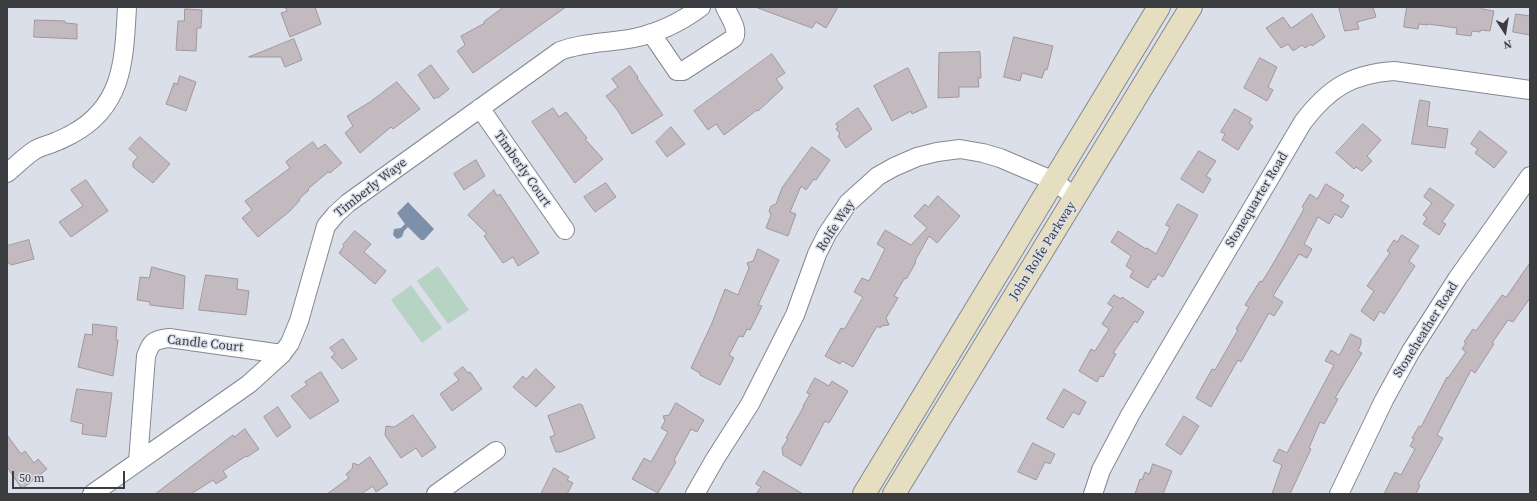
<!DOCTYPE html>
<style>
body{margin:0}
#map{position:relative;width:1537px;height:501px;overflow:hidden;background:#dbdfe9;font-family:"Source Serif 4",serif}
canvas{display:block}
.frame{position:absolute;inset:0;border:8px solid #3b3d41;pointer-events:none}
.north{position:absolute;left:1485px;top:12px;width:40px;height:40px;-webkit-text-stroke:3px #dbdfe9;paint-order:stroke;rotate:168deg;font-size:11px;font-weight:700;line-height:16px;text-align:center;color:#3b3d41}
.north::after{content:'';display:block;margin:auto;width:14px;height:18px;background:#3b3d41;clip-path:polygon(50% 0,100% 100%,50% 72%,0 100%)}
.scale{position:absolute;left:12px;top:471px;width:113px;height:18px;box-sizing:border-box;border:2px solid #3b3d41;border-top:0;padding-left:5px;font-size:12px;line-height:14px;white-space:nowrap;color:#3b3d41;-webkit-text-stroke:3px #dbdfe9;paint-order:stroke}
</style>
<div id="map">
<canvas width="1537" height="501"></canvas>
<div class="frame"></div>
<div class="north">N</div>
<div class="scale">50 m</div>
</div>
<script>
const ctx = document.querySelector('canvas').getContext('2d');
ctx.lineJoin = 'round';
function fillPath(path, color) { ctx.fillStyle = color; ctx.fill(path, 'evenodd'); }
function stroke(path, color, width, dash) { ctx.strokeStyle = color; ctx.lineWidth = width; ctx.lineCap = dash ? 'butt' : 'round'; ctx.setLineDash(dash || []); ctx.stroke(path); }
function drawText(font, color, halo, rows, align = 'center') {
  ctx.font = font + ' "Source Serif 4",serif'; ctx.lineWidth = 3; ctx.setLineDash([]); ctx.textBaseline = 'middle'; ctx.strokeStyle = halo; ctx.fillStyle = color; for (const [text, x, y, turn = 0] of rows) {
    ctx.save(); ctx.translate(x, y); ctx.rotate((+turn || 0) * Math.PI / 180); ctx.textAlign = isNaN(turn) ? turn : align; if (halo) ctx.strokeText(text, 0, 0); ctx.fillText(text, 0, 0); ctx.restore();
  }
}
fillPath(new Path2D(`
 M438 266 469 310 448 324 417 281Z
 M411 285 442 328 422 343 391 300Z`), '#b7d3c4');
fillPath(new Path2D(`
 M408 202 434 229 424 240H421L408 227 404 231 402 237 397 239 393 235 394 229 401 228 405 224 397 213Z`), '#7d90aa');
const building = new Path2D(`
 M285 7H315L321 24 290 37 281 13 287 11Z
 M504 7H566L473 73 457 51 465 45 461 36 485 23 484 22Z
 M758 7H838L826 28 816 22 812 28 758 8Z
 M1339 7H1373L1376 17 1357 22 1359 29 1345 31Z
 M1407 7H1482V9L1494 11 1490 31 1481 30 1480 32 1472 31 1471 36 1456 34 1457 28 1428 24V25L1419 24 1418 29 1404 27Z
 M185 9 202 10 201 28H197L196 51 176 50 178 21H184Z
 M1312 14 1325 37 1312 46 1311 44 1305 48 1302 45 1293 51 1288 44 1281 48 1266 28 1283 17 1291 28Z
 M1516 14 1530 16V35L1513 32Z
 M35 20 65 21V23L77 24V39L34 37Z
 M1014 37 1053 46 1047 70 1045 69 1042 78 1022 73 1020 81 1004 77Z
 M294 39 302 60 285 67 281 57H249Z
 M980 52 981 78H978L979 87H959V97L938 98 939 53Z
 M772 54 785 73 776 79 783 88 758 111 757 110 724 135 716 124 708 130 694 111Z
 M1260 58 1277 67 1268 87 1273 90 1267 101 1244 88Z
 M431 65 449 89 438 98 437 97 434 99 418 75Z
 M630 66 638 77 637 78 663 115 632 134 618 111 606 96 618 87 612 79Z
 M908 68 927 107 912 114 911 111 892 121 874 86Z
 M180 76 196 82 186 111 166 104 174 83 177 84Z
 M397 82 420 109 393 129 391 127 360 153 345 133 353 126 347 116 370 102Z
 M1420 100 1430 102 1427 126 1448 129 1445 148 1412 144Z
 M553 108 559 117 566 112 587 138 585 139 603 159 575 183 532 122Z
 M858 108 872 129 846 148 838 136 840 134 836 129 838 127 836 124Z
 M1235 109 1252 119 1249 123 1253 126 1238 150 1222 140 1225 134 1221 132Z
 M1363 124 1381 140 1367 156 1372 161 1362 171 1356 167 1354 169 1336 153Z
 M671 127 685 144 667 157 656 142Z
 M1480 131 1507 152 1494 168 1475 153 1478 149 1471 144Z
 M140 137 170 164 153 183 133 167V162L138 157 129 149Z
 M313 142 318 149 325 144 342 163 330 173 328 172 308 189 309 190 299 199 300 200 290 211 258 237 242 218 252 210 245 201 290 168 286 162Z
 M812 147 830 160 816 180 814 179 806 190 801 186 790 212 796 214 788 236 766 228 771 215 769 211 771 206 776 204 782 188Z
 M1199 151 1216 161 1206 176 1211 179 1203 193 1181 179Z
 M476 160 485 176 464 190 454 174Z
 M86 180 108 211 71 237 59 222 83 206 71 190Z
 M606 183 616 197 595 212 584 197Z
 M1326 184 1344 195 1340 201 1349 206 1342 218 1335 214 1329 224 1318 217 1304 244 1312 249 1307 258 1299 254 1273 296 1283 302 1274 316 1269 313 1241 362 1238 360 1211 407 1196 398 1212 369 1215 370 1238 330 1236 329 1249 307 1245 305 1260 281 1262 282 1277 257 1304 209 1302 207 1310 194 1317 199Z
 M1430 188 1454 205 1442 222 1446 224 1439 235 1423 224 1427 218 1423 215 1432 203 1424 197Z
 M494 190 497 196 500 194 539 253 518 266 513 257 503 263 484 236 487 234 468 215Z
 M938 196 960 216 937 243 929 236 915 261 916 262 907 278 904 279 894 296 898 298 886 318 889 325 882 326 880 328 877 326 853 367 842 361 840 364 825 356 841 328 843 329 845 328 863 297 854 292 862 278 869 281 885 249 877 244 885 230 911 245 927 228 914 216 925 204 928 207Z
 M1178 204 1198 215 1163 277 1158 274 1155 280 1153 279 1148 288 1130 277 1133 271 1126 266 1131 256 1111 242 1118 231 1146 249 1147 248 1156 254 1170 227 1166 225Z
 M355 231 371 244 364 252 386 271 375 284 339 253 344 246 343 245Z
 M1402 235 1419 246 1409 261 1415 266 1384 314 1380 311 1374 321 1361 311 1374 291 1367 286 1390 253 1387 251 1394 240 1397 242Z
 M29 240 34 259 11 265 10 263H7V246Z
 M758 249 779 260 758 305 762 306 750 330 747 329 743 337 739 336 729 355 734 358 720 385 700 375V373L691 368 712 323 725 289 738 295 749 268 747 263 753 261Z
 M1530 263V298L1513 322 1508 320 1492 343 1494 344 1475 373 1471 370 1437 435 1443 438 1418 484 1420 485 1416 494H1384L1395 472 1401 475 1415 449 1410 446 1414 439 1412 438 1419 426 1421 427 1447 377 1448 378 1466 352 1462 349 1466 343 1464 342 1473 329 1476 331 1502 295 1506 297Z
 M152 267 185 276 183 309 150 305V302L137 300 140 277 149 278Z
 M206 275 238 279 237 289 249 291 246 315 199 310Z
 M1114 295 1121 299 1122 297 1144 312 1137 323 1135 321 1113 353 1116 354 1103 377 1100 376 1097 382 1079 371 1091 349 1095 351 1109 329 1102 324 1113 307 1108 304Z
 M93 324 117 327 116 340H118L113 376 78 367 85 334 92 335Z
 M1351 334 1361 339V344L1358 351 1362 353 1335 398 1338 399 1324 424 1320 422 1309 448 1311 449 1290 494H1272L1282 465 1273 461 1279 449 1287 453 1334 365 1325 361 1331 350 1339 355Z
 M343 339 357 359 342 369 331 357 335 354 330 348Z
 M463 367 468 373 470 372 482 389 452 411 440 394 459 380 454 374Z
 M536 369 555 387 536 407 513 387 523 376 526 379Z
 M321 372 339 401 310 419 291 396 307 385 305 382Z
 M815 378 829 386 832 381 848 391 829 423 825 421 801 466 783 455 782 448 788 439 786 438 804 406H803L810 394 807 393Z
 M77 389 112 393 106 437 82 434 83 424 71 421Z
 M1064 389 1086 402 1079 415 1073 412 1063 428 1047 419Z
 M676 403 704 420 697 432 691 429 674 460 676 462 658 493 632 479 644 458 651 462 668 432 661 428 665 421 663 416 669 415Z
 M580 404 582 405 595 438 561 452H556L550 437 555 435 548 416Z
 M278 407 291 427 277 437 264 417Z
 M413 415 436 447 422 457 416 448 401 458 385 435 386 426 394 427Z
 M1184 416 1199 426 1181 455 1166 445Z
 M245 429 259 449 247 457 246 456 223 471 227 477 216 484 213 480 191 494H155L233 435 234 437Z
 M7 435 21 454 25 451 34 463 38 459 47 469 22 489 7 467Z
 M1033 443 1055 454 1050 464 1045 462 1036 480 1018 472Z
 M370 457 388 484 376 492 373 486 361 494H327L349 478 346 474 352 469 353 463 358 465Z
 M1153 464 1172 471 1163 494H1135L1140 479 1142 480 1145 472 1149 474Z
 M554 468 569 477 567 480 573 483 567 494H541Z
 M764 471 803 494H756L761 487 756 484Z`);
fillPath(building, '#c3bac0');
stroke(building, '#a0979d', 1);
const street = new Path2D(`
 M651 33 677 71H683L734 38C739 29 729 16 725 7
 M480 108 565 230
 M7 173C16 166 25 156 35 150 41 146 49 145 55 142 61 140 66 137 72 134 124 106 124 59 127 7
 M138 462 146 356C151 342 153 340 169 338L282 354
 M92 494 249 384 282 354 290 343 299 321 326 226 336 214 348 203 560 51C584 42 609 43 634 38 658 33 681 22 701 7
 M436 494 496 451
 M695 494 715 459 750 404 795 315 817 254 827 234 848 203 878 176 894 167 917 157 937 152 960 149 983 153 1000 158 1054 181 1076 198
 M1093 494 1101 470 1130 415 1303 122C1329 88 1351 74 1394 71L1530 90
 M1339 494 1384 400 1411 351 1457 279 1530 176`);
const secondary = new Path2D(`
 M864 494 1159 7
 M894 494 1191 7`);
stroke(street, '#858891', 20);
stroke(secondary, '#858891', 24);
stroke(street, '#fff', 18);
stroke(secondary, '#e5dec0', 22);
drawText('13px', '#3b3d41', '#dbdfe9', [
 ["Timberly Court",522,169,55],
 ["Timberly Waye",371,188,-38],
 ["Stonequarter Road",1257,200,-59],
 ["Rolfe Way",836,226,-57],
 ["John Rolfe Parkway",1043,251,-58],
 ["Stoneheather Road",1426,330,-58],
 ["Candle Court",205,344,6]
]);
</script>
